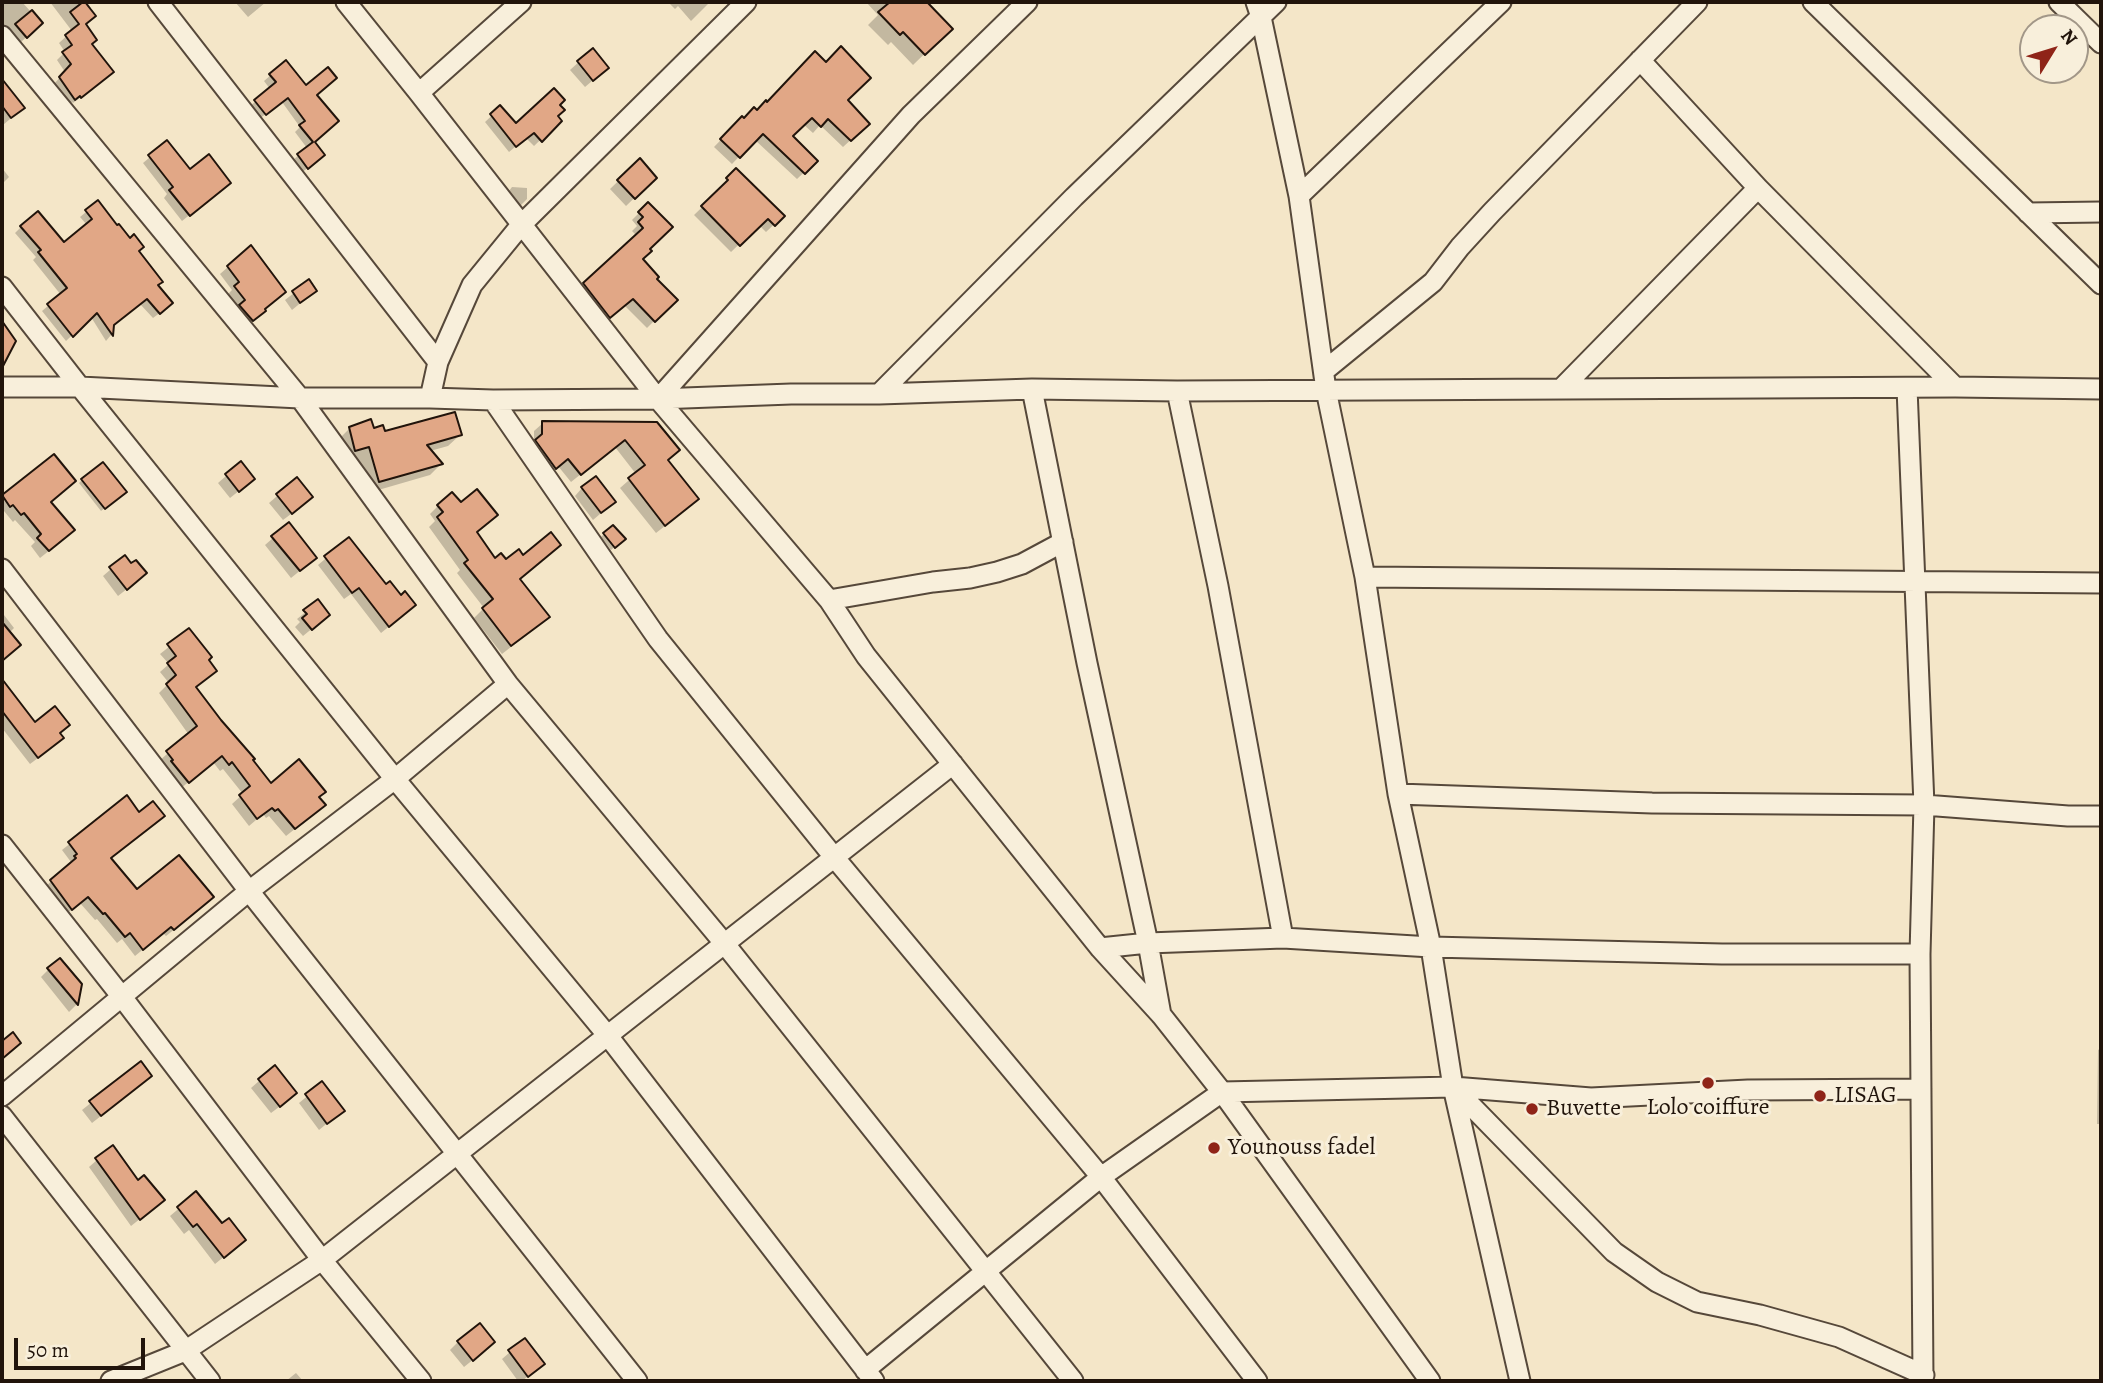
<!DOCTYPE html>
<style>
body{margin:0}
#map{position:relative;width:2103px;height:1383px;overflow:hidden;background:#f4e6c8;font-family:Alegreya,serif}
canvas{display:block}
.frame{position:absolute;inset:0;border:4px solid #21140b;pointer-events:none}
.north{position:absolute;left:2019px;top:14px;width:70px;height:70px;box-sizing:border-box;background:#f8efdb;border:2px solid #a29788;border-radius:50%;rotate:52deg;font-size:19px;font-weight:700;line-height:28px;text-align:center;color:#21140b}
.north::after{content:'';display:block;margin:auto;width:24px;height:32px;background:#8f2418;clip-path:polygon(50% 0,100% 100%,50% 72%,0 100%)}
.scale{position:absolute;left:14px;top:1338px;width:131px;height:32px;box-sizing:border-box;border:4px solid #21140b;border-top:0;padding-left:9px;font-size:21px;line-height:24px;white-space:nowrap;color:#21140b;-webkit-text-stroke:5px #f8efdb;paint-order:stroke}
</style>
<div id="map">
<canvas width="2103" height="1383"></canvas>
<div class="frame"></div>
<div class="north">N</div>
<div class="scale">50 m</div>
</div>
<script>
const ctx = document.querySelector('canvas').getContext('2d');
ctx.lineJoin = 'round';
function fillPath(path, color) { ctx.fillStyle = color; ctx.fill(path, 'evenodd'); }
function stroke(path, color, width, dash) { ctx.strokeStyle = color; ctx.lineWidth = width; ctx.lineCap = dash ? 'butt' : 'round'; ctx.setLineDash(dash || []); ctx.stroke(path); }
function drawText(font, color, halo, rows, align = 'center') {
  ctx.font = font + ' Alegreya,serif'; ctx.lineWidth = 6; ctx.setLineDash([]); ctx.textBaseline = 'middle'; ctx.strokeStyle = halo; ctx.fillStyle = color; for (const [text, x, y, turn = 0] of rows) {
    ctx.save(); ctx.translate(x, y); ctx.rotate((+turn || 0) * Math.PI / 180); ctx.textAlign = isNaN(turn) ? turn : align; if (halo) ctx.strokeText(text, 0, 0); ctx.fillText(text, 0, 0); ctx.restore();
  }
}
fillPath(new Path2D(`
 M2 2H22L41 23 19 44 2 25Z
 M50 2H87L91 8 85 25 90 44 105 79 73 103 72 102 67 106 53 85 65 72 57 60 65 52 59 43 72 31Z
 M235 2H266L248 17Z
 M668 2H710L691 21 678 6 675 9Z
 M866 2H925L950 29 913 65 891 42 888 45 868 25 878 15Z
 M592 50 599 75 585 87 570 70Z
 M286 62 337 121 313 142 317 161 301 173 292 161 307 148 295 132 300 127 282 102 259 119 249 107 270 89 264 81Z
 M11 93 23 108 3 125 2 101Z
 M846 100 868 124 843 147 820 125 813 133 803 124 791 136 816 161 797 179 755 140 732 164 714 147 742 118 744 120 757 112Z
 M558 105 555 116 560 121 534 146 526 138 509 152 485 122 500 108 516 125Z
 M167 143 189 172 222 189 182 221 164 198 167 194 143 163Z
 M639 161 655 178 626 206 610 189Z
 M2 168 9 177 2 184Z
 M736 171 783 216 766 232 759 225 731 252 694 215 722 188 720 187Z
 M512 187 527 188V199L521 205H516L509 195V191Z
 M98 202 137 251 156 286 165 309 153 318 140 304 112 326 111 335 106 341 91 317 66 341 42 311 61 295 33 260 36 257 15 233 21 227 63 244 87 225 80 217Z
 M648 204V249L641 259 655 279 675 300 647 328 624 305 602 324 577 292 637 236 632 231 637 226 632 220Z
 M228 267 284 292 244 328 227 295 232 290 220 274Z
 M308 282 315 291 292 310 285 300Z
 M543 423 656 424 667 461 688 508 656 533 620 488 636 474 615 447 571 482 558 466 546 476 534 444V431Z
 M350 428 373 430 384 434 460 435 448 446 430 451 441 464 430 475 368 493 357 458 344 461 338 440Z
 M54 457 49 502 65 538 40 558 31 546 35 542 15 520 13 522 4 511 2 513V497Z
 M241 463 245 486 230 498 218 483Z
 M297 479 303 505 283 520 269 503Z
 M82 480 122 495 101 511 79 483Z
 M582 488 614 502 593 520 575 496Z
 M438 506 475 533 494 560 518 580 539 625 502 654 474 618 484 608 457 573 460 570 429 527 435 521 430 514Z
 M604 534 620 542 611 550 601 537Z
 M273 538 307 565 291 578 265 545Z
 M349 539 407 612 381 633 351 594 344 599 318 565Z
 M125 557 137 581 118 596 103 576Z
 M318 602 320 622 303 636 295 627 300 622 297 619Z
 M4 615 14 628 9 633 11 652 2 660V617Z
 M189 631 195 688 270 785 317 798 315 813 286 836 269 816 266 818 263 814 249 826 232 804 243 794 223 769 220 771 213 762 180 789 159 761 189 735 159 693 169 683 160 672 169 664 160 654Z
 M9 691 35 724 58 734 54 746 30 764 2 728V697Z
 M127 798 110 858 137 891 205 905 166 936 163 933 135 956 122 939 117 943 97 919 95 920 80 903 64 916 44 888 69 865 71 862 62 850Z
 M49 969 80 985 76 1005 69 1012 41 977Z
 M2101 1048V1124H2097L2098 1050Z
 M141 1063 143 1083 92 1123 82 1110Z
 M274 1068 287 1101 271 1113 251 1088Z
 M322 1084 342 1111 319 1130 299 1103Z
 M97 1160 155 1207 131 1226 89 1167Z
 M196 1194 236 1247 215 1264 189 1230 184 1234 170 1216Z
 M524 1340 535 1371 522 1381H518L502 1359Z
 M458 1342 485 1350 464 1367 450 1350Z
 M296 1373 303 1381H286Z`), '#0003');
const building = new Path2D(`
 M83 2H85L96 16 86 24 97 40 92 44 114 72 81 98 80 96 75 100 59 77 71 64 62 52 72 45 65 35 79 24 70 12Z
 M890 2H927L953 29 925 55 903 32 900 35 878 12Z
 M32 10 43 23 27 38 15 24Z
 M841 46 871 78 848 100 870 124 851 141 828 119 821 127 812 118 793 136 818 161 805 174 763 134 740 158 720 139 742 116 744 118 754 107 757 110 766 100 767 102 815 51 826 62Z
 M593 48 609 68 593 81 577 61Z
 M286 60 306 85 328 67 337 78 317 95 339 121 315 142 325 155 308 169 297 154 313 142 299 125 305 121 288 98 266 115 254 100 276 82 269 74Z
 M2 79 25 108 11 118 2 106Z
 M554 88 565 100 560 105 565 110 558 116 562 121 542 142 534 133 516 147 490 114 500 105 516 123Z
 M167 140 190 169 209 154 231 183 190 216 169 190 173 187 148 155Z
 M640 158 657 178 635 199 617 180Z
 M736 168 785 216 775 226 768 219 740 246 701 206 728 180 726 178Z
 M98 200 117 225 119 224 130 238 134 234 144 247 139 251 163 282 158 285 173 303 160 314 147 299 114 325 113 336 97 313 73 337 47 304 67 288 38 252 41 250 20 226 38 211 64 242 92 219 85 210Z
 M648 202 673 227 650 249 652 251 643 259 659 277 657 279 678 300 655 322 633 299 610 318 583 283 643 228 638 222 643 217 638 212Z
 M251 245 286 292 265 309 266 311 253 321 239 305 245 300 234 286 239 282 227 266Z
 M309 279 317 291 300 303 292 291Z
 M2 321 16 341 2 368Z
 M455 412 462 435 427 445 443 464 379 482 369 447 355 451 349 427 371 419 374 428 383 425 385 431Z
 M542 421 657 422 680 450 668 460 699 499 665 526 628 478 645 465 625 440 581 475 568 459 556 469 535 440 542 434Z
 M54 454 76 481 51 502 75 530 49 551 37 538 41 534 24 513 21 515 13 505 10 507 2 495Z
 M241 461 255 479 239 492 225 474Z
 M103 462 127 492 105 509 81 479Z
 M596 476 616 502 601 513 581 487Z
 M297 477 313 497 292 514 276 494Z
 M477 489 498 515 477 532 495 558 501 553 506 559 519 549 523 555 551 532 561 545 520 579 550 617 511 646 482 608 493 599 464 563 468 560 437 517 443 512 437 505 452 492 461 502Z
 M289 522 317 558 300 571 271 536Z
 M613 525 626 539 615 548 603 533Z
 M349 537 386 584 390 581 401 595 405 591 416 605 389 627 359 588 352 593 324 556Z
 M125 555 131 563 136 560 147 573 127 590 109 567Z
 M318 599 330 615 312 630 302 618 307 614 303 610Z
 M2 622 21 645 2 661Z
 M189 628 212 657 209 660 217 671 196 687 221 720 255 759 253 760 271 783 299 759 326 792 319 797 326 805 295 829 278 809 275 811 272 808 257 819 239 795 250 786 232 762 229 765 222 756 189 783 171 761 173 760 166 751 197 726 166 684 176 675 167 663 176 656 167 644Z
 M2 679 35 722 55 706 70 725 60 733 64 738 38 758 2 711Z
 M127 795 139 812 153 801 165 816 111 858 137 889 179 855 214 897 174 930 171 927 143 950 130 933 125 937 105 913 103 914 88 897 72 910 50 880 76 858 74 856 77 854 68 842Z
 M60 958 82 984 78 1005 47 968Z
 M13 1032 21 1043 2 1059V1041Z
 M141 1061 152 1076 101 1116 89 1101Z
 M275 1065 297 1093 280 1107 258 1079Z
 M322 1081 345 1111 327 1124 305 1094Z
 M113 1145 138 1180 144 1175 165 1200 140 1220 95 1158Z
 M196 1191 222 1223 229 1218 246 1240 224 1258 197 1224 193 1227 177 1207Z
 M480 1323 495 1342 473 1361 457 1341Z
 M525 1338 545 1364 528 1377 508 1350Z`);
fillPath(building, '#e1a786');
stroke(building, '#21140b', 2);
const minor = new Path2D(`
 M158 2 438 362
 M346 2 419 93 658 399 829 600 866 656 1100 948 1162 1016 1222 1092 1430 1381
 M1256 2 1261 17 1299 196 1326 390 1365 577 1398 794 1431 947 1453 1087 1520 1381
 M1813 2 2101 284
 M2059 2 2101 43
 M2 36 300 398 508 684 724 943 1073 1381
 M1640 60 1758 188 1955 387
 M419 93 521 2
 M1299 196 1501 2
 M2028 213 2101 212
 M2 287 80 387 395 779 608 1036 874 1381
 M1324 371 1433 282 1460 247 1492 212 1697 2
 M2 387H80L300 398H430L493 400 658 399 791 394H879L1032 389 1177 391 1955 387 2101 389
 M1562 388 1758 188
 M1907 388 1924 805 1920 954 1923 1381
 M1032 389 1087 663 1148 943 1161 1015
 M1177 391 1218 586 1283 938
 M879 394 1074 197 1276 2
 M430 398 438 362 472 285 521 225 746 2
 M658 399 911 115 1027 2
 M493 400 658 639 834 857 1101 1177 1257 1381
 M2 569 249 891 637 1381
 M1365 577 2101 583
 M829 600 933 582 970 578 997 572 1022 564 1063 542
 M1398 794 1652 803 1924 805 2068 816H2101
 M2 845 122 997 322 1260 421 1381
 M1100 948 1148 943 1283 938 1431 947 1722 954H1920
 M1453 1087 1591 1098 1748 1090 1921 1089
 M2 1096 249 891 395 779 508 684
 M2 1116 210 1381
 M865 1370 1101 1177 1222 1092 1453 1087 1614 1252 1657 1282 1697 1302 1760 1315 1839 1337 1924 1375
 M111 1381 185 1351 322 1260 953 764`);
stroke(minor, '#56483a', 23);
stroke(minor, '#f8efdb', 19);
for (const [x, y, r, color] of [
 [1708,1083,7,"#8f2418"],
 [1820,1096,7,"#8f2418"],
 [1532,1109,7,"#8f2418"],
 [1214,1148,7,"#8f2418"]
]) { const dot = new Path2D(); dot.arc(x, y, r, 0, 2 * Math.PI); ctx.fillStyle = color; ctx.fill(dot); stroke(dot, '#f8efdb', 2.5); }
drawText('24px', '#21140b', '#f8efdb', [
 ["LISAG",1834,1096],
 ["Lolo coiffure",1708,1108,"center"],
 ["Buvette",1546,1109],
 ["Younouss fadel",1228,1148]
], 'left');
</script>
